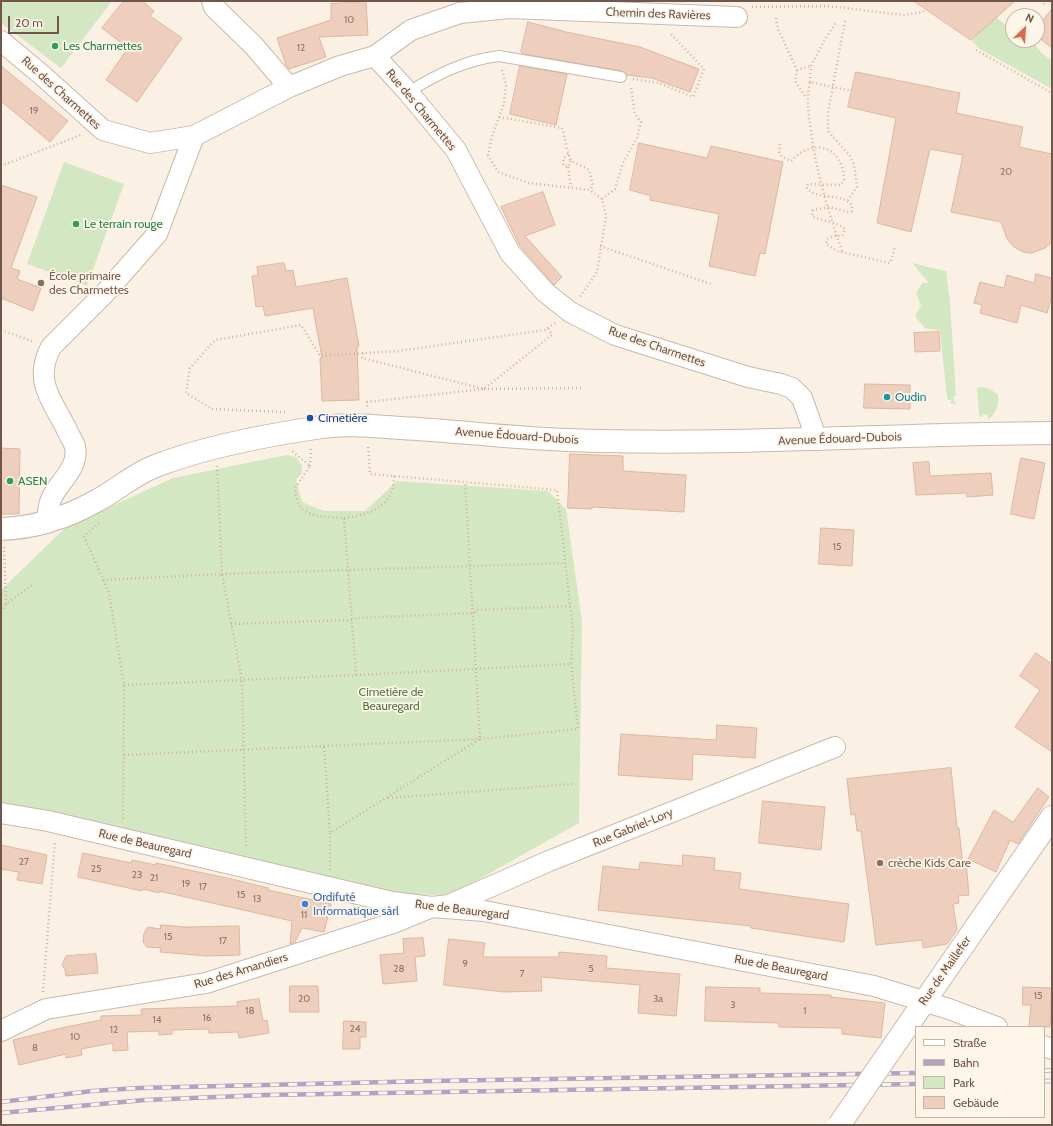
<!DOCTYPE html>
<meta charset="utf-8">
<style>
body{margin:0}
#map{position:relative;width:1053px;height:1126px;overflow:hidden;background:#faf1e4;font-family:Cabin,sans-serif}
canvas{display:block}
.frame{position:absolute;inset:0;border:2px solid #71574b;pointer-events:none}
.legend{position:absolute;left:915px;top:1026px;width:130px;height:92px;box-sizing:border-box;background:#fef5e9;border:1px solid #c6b6aa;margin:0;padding:5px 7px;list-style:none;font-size:12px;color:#71574b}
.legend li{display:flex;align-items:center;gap:8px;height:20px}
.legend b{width:20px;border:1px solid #c6b6aa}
.north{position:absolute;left:1005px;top:8px;width:40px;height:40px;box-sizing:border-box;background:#fef5e9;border:1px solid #c6b6aa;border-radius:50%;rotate:25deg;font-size:11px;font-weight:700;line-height:16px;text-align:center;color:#71574b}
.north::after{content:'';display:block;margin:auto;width:14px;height:18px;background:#dc6a51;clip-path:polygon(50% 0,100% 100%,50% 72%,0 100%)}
.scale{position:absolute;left:8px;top:16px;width:51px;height:18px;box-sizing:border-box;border:2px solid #71574b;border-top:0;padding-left:5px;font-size:12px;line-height:14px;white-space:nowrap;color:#71574b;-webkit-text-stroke:3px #fef5e9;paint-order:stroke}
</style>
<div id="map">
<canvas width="1053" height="1126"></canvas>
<div class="frame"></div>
<ul class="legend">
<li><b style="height:5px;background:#fff"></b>Straße</li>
<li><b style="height:5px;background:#b3a3c3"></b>Bahn</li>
<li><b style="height:11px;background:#d3e7c3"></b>Park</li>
<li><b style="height:11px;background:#eecebd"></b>Gebäude</li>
</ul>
<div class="north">N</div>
<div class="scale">20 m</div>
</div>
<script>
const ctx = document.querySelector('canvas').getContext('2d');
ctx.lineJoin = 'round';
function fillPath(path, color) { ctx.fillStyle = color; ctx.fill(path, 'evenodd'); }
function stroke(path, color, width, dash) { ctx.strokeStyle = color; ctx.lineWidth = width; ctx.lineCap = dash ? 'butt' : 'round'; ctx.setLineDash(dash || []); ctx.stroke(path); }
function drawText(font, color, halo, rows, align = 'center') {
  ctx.font = font + ' Cabin,sans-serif'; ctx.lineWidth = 3.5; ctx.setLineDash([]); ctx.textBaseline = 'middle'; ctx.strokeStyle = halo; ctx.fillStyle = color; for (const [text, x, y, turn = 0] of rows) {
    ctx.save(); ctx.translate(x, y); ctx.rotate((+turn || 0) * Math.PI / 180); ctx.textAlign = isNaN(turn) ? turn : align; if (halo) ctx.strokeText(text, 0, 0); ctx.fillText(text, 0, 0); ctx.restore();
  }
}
fillPath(new Path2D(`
 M1 1H112L61 68 1 23Z
 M992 14 1013 31V40H1032L1042 54 1052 60V89L978 48 972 41Z
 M64 162 124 184 87 286 27 264Z
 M912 263 946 271 950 301 956 396H954V401L957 405 950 403 952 400H948L947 397 940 331 925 328 915 316 921 306 916 293 922 283H929Z
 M982 387 990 389 998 395C999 404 997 414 988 419V415L983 414 982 417H980L979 414 977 388Z
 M287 455 296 457 302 466V473L296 480 302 502 324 511H365L397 481 548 491 566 509 582 621 579 823 451 895 395 894 1 806V590L66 527 173 478Z`), '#d3e7c3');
const building = new Path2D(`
 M124 1H142L154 11 150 16 182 38 137 102 106 80 128 48 102 28Z
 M914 1H1015L971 40Z
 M366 2 368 35 319 37 326 57 289 69 286 65 277 38 331 20V4Z
 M1052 9V48L1037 36V28Z
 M528 22 566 32 640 47 699 69 690 92 652 78 627 75 622 71 523 54 521 52Z
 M1 66 68 121 50 142 1 101Z
 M520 66 567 74 556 125 510 114Z
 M856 72 960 93 956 113 1023 127 1019 147 1052 154V242L1045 248 1032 253 1023 252 1014 247 1007 239 1001 222 951 212 963 155 930 149 911 232 877 223 896 118 848 107Z
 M639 143 707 158 711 146 783 162 765 254 760 253 755 276 709 266 719 214 650 200 651 196 630 190Z
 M1 185 37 197 11 268 20 271 17 279 41 288 33 311 1 298Z
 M543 192 555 225 525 236 562 277 554 285 520 246 501 207Z
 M284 263 286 271 293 270 296 287 347 278 359 346H357L359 400 322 401 320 358H322L313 308 265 316 263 306 256 307 252 276 258 275 257 267Z
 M1036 274 1052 278V296L1047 313 1021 305 1017 323 980 313 982 305 974 303 980 282 1004 288 1007 275 1034 283Z
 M939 332 940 351 915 352 914 333Z
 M865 384 910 385V409L864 408Z
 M1 448 20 449 19 514H1Z
 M570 454 623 456V471L686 475 684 512 592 507V509L568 508Z
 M1021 458 1045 463 1034 519 1011 514Z
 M929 462 930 476 991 473 993 495 967 497 966 493 916 495 913 463Z
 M821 528 854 530 852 566 819 564Z
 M1036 653 1052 664V752L1015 727 1040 690 1020 676Z
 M717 725 757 728 755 758 693 754 692 780 618 775 621 734 716 740Z
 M951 768 957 828H959L963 867 966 861 969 895 958 896 959 903 953 904 957 930 947 944 923 948 922 940 876 945 861 831H857L855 814 851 815 847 779Z
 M1038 788 1049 797 1018 844 1010 840 996 872 968 859 994 810 1013 822Z
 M763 801 825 807 821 850 759 843Z
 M1 845 47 855 42 884 17 880 19 872 1 869Z
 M83 853 131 863 132 860 156 865V863L236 880 268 888V890L331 904 324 932 302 928 295 942 290 944 292 921 159 891V893L143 889 142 891 78 877Z
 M683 855 715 858 714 870 741 873 739 889 849 904 844 942 751 928V926L598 910 603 866 639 870 640 862 682 866Z
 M161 925 185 927 239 926 240 955 207 956 160 952 161 948 147 947 143 942 144 933 148 927 160 929Z
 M423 938 425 956 415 957 417 981 383 984 380 955 404 953 403 939Z
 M449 939 485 943 483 957H559V952L607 956 606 968 680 974 676 1016 638 1013 640 985 541 977 542 991 504 992 444 985Z
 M96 954 98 973 66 976 65 970 62 965 66 956Z
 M290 986H318L319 1012H290Z
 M706 987 760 988V993L831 995V997L885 1003 881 1038 842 1034V1028L779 1027V1023L705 1021Z
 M1023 987 1052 988 1050 1027H1029L1031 1005H1023Z
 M259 999 263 1021 267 1020 269 1033 239 1038 238 1032 209 1033V1029L172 1030V1034L159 1035V1031L127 1032 128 1050 113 1051V1043L81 1049 82 1055 66 1058V1054L19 1065 13 1040 61 1028 101 1020V1016L142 1015 141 1009 238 1006 237 1002Z
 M344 1021 366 1022V1037H360V1049H343Z`);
fillPath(building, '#eecebd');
stroke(building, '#dfb59f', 1);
const service = new Path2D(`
 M408 92C438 74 465 60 499 56L621 77`);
const minor = new Path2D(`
 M212 1 214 7 254 46 289 87
 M1 41 43 76 103 130 150 143 194 136 289 87 340 66 375 56 408 92 456 150 510 253 545 292 570 312 615 335 748 377 781 384 792 388 802 398 817 440
 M375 56 411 30 460 13 509 8 737 17
 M47 522C48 512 48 504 53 495 62 479 79 467 75 446 73 441 69 435 67 430 52 400 33 381 51 347L105 293 157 234 194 136
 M1 813 48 821 392 902 432 907 484 911 874 986 949 1009 997 1027
 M1 1031 46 1009 206 983 393 923 432 907 449 905 549 861 835 747
 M1044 1046 1052 1049`);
const tertiary = new Path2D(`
 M1 529C35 528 68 517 98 500 117 490 133 475 153 467 203 447 262 436 315 428 344 423 372 426 401 428 457 431 512 438 568 440 729 446 891 434 1052 433
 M897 1041 1052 817`);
stroke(service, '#cbb8ab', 12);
stroke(minor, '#cbb8ab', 22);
stroke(tertiary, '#cbb8ab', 24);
stroke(new Path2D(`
 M1044 4 1047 1
 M752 7 827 6 904 15 923 12 925 9
 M776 18 778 29 797 70 811 66
 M845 21 828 113V127L829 132 850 156 854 165 857 187 848 200
 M976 50 1052 93
 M502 70 506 85 504 104 493 133 488 155 498 172 529 183 590 190 602 199 606 216 597 272 580 297
 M797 70 795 81 806 98
 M633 79 659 83 693 97 704 69 670 33
 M810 82 811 66 824 41 837 21
 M499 117 562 128C565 135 567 157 572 161 577 164 584 167 589 170L593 185 590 190
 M780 144 779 152 782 157 791 161C814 137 843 146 844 180L841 185 808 184 806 187C816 201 841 192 852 205V211L848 212 829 207 813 210 812 216C823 222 836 221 845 229L842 236H833L827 239 826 244 837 251 890 263 895 247
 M568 154 563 159 564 166 568 167 571 160
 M1 166 81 135
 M568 167 571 187
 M602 199 615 189 623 163 637 138 641 122 635 114 631 87
 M600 246 711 284
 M842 251C828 211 816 172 811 130 808 111 806 101 810 82L852 91
 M1 330 35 342
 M363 353 362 358 484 389 367 402V407
 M485 388 552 335 548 328
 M484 389 581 388
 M285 412 212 409 186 393 190 368 215 340 301 325 320 356 398 351 545 330 555 323
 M217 466 222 574 565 563
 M310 466 311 448
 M344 518C370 515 394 507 394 476
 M99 523 84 536 109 593 124 685 123 821
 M4 547 6 604
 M103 580 222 574 242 680 246 849
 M1 612 6 604 32 585
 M231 624 352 620 357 618 474 613 477 610 571 606
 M356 675 571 664 573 632 557 490 370 474 368 444
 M124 685 356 675 344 518C320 516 296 519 295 488L310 466 292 451
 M324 747 330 833
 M124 755 480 739 578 729 571 664
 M388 798 573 784
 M330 870V833L480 739 465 482
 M43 992 55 841`), '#d2b2a1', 2.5, [1, 3]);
stroke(service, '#fff', 10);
stroke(minor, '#fff', 20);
stroke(tertiary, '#fff', 22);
const rail = new Path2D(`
 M1044 1071 1052 1070
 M1044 1081H1052
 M1 1102 92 1091 139 1088 431 1081 916 1073
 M1 1113 145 1100 265 1095 916 1084`);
stroke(rail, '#b3a3c3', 4.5);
stroke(rail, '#fef5e9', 3, [9]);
const tertiaryBridge = new Path2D(`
 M839 1125 897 1041`);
stroke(tertiaryBridge, '#cbb8ab', 24, []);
stroke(tertiaryBridge, '#fff', 22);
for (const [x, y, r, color] of [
 [55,46,4,"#2e9e5b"],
 [76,224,4,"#2e9e5b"],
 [41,283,4,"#8d6e63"],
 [887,397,4,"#0f9aa8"],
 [310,418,4,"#1a4fb4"],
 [10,481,4,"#2e9e5b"],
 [880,863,4,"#8d6e63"],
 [305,904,4,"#3f7fe0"]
]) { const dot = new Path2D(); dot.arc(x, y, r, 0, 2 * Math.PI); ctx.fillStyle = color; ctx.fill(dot); stroke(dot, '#fef5e9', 1.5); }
drawText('10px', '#907568', null, [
 ["10",349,20],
 ["12",301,48],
 ["19",34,111],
 ["20",1006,172],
 ["15",837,547],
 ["27",24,862],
 ["25",96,869],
 ["23",137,875],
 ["21",154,878],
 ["19",186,884],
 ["17",203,887],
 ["15",241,895],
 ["13",257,899],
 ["11",304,915],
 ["15",168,937],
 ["17",223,941],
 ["9",465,964],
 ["28",399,969],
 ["5",591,969],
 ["7",522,974],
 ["15",1038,996],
 ["20",304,999],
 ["3a",658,999],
 ["3",733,1005],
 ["18",250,1011],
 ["1",805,1011],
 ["16",207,1018],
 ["14",157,1020],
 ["24",355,1029],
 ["12",114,1030],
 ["10",75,1037],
 ["8",35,1048]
]);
drawText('12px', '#71574b', '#fef5e9', [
 ["Chemin des Ravières",658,14,2],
 ["Rue des Charmettes",61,93,42],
 ["Rue des Charmettes",421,110,50],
 ["Rue des Charmettes",657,347,19],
 ["Avenue Édouard-Dubois",517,436,4],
 ["Avenue Édouard-Dubois",840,439,-2],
 ["Rue Gabriel-Lory",633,828,-22],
 ["Rue de Beauregard",145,844,13],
 ["Rue de Beauregard",462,910,7],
 ["Rue de Beauregard",781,968,11],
 ["Rue des Amandiers",241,971,-17],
 ["Rue de Maillefer",945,971,-55]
]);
drawText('12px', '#27864d', '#fef5e9', [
 ["Les Charmettes",63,46],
 ["Le terrain rouge",84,224],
 ["ASEN",18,481]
], 'left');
drawText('12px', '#785e54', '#fef5e9', [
 ["École primaire",49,276],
 ["des Charmettes",49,290],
 ["crèche Kids Care",888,863]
], 'left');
drawText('12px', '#0d838f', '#fef5e9', [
 ["Oudin",895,397]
], 'left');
drawText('12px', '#164399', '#fef5e9', [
 ["Cimetière",318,418]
], 'left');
drawText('12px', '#557644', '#fef5e9', [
 ["Cimetière de",391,692],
 ["Beauregard",391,706]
]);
drawText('12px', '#366cbe', '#fef5e9', [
 ["Ordifuté",313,897],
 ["Informatique sàrl",313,911]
], 'left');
</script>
